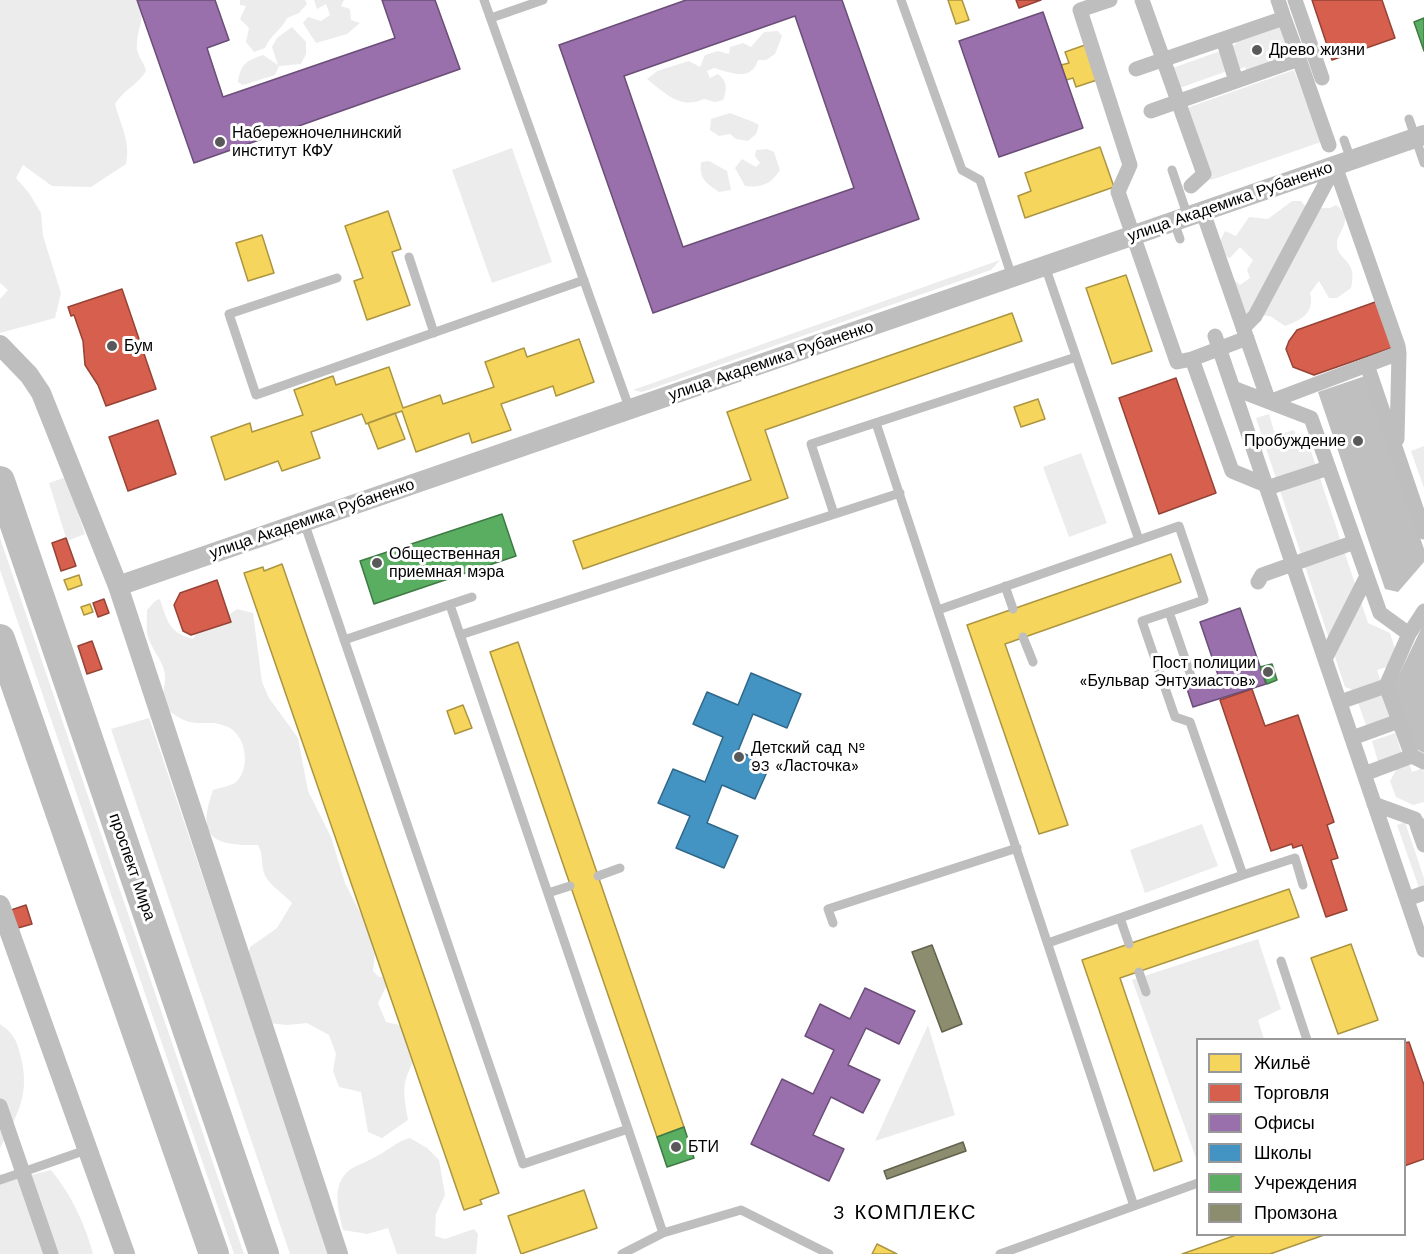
<!DOCTYPE html>
<meta charset="utf-8">
<style>
body{margin:0}
#map{position:relative;width:1424px;height:1254px;overflow:hidden;background:#fff;font-family:"Work Sans",sans-serif}
canvas{display:block}
.legend{position:absolute;left:1196px;top:1038px;width:210px;height:198px;box-sizing:border-box;background:#fff;border:2px solid #999;margin:0;padding:8px 10px;list-style:none;font-size:18px;color:#000}
.legend li{display:flex;align-items:center;gap:12px;height:30px}
.legend b{width:30px;border:2px solid #999}
</style>
<div id="map">
<canvas width="1424" height="1254"></canvas>
<ul class="legend">
<li><b style="height:16px;background:#f6d55c"></b>Жильё</li>
<li><b style="height:16px;background:#d6604d"></b>Торговля</li>
<li><b style="height:16px;background:#9970ab"></b>Офисы</li>
<li><b style="height:16px;background:#4393c3"></b>Школы</li>
<li><b style="height:16px;background:#5aae61"></b>Учреждения</li>
<li><b style="height:16px;background:#8c8c6e"></b>Промзона</li>
</ul>
</div>
<script>
const ctx = document.querySelector('canvas').getContext('2d');
ctx.lineJoin = 'round';
function fillPath(path, color) { ctx.fillStyle = color; ctx.fill(path, 'evenodd'); }
function stroke(path, color, width, dash) { ctx.strokeStyle = color; ctx.lineWidth = width; ctx.lineCap = dash ? 'butt' : 'round'; ctx.setLineDash(dash || []); ctx.stroke(path); }
function drawText(font, color, halo, rows, align = 'center') {
  ctx.font = font + ' "Work Sans",sans-serif'; ctx.lineWidth = 6; ctx.setLineDash([]); ctx.textBaseline = 'middle'; ctx.strokeStyle = halo; ctx.fillStyle = color; for (const [text, x, y, turn = 0] of rows) {
    ctx.save(); ctx.translate(x, y); ctx.rotate((+turn || 0) * Math.PI / 180); ctx.textAlign = isNaN(turn) ? turn : align; if (halo) ctx.strokeText(text, 0, 0); ctx.fillText(text, 0, 0); ctx.restore();
  }
}
fillPath(new Path2D(`
 M0 0H136C147 19 138 25 137 43 135 54 144 61 146 71 138 85 123 90 115 104 120 124 131 142 126 164L91 187 52 186 23 165 16 178 29 193 41 213 43 236 61 293 55 318 0 333V299L8 290 0 283Z
 M240 0H305L307 4 299 13 287 18C281 31 270 35 265 48L254 52 246 42 249 28 240 19 246 6 240 5Z
 M314 0H344L341 6 350 9 351 20 360 23 347 34 316 43 303 23 308 17 321 21 330 15 326 4 317 9Z
 M1278 22 1291 60 1247 72 1245 67 1240 69 1232 46 1236 44 1235 40Z
 M292 27 306 42V54L301 64 279 66 275 75 243 85 238 82C240 65 247 60 263 55L278 65 272 47 277 38Z
 M778 31 782 36 775 54 766 60H758C751 82 732 73 714 68L707 71 710 78 718 74C728 82 727 90 723 100L715 102 704 99C680 110 665 93 647 79L657 71 689 61 700 67 705 55 718 51 729 54 730 47 743 43 751 47 764 32Z
 M1223 50 1230 70 1177 89 1170 69Z
 M1294 70 1321 142 1211 180 1207 177 1184 109Z
 M730 113C739 117 751 120 759 125L756 134 748 141 736 139 730 134 719 136 710 130 711 119Z
 M512 148 552 262 492 283 452 170Z
 M767 149 774 152 780 170C771 184 762 188 745 186L735 168 742 159 756 167 760 163 755 156 756 150Z
 M709 161 727 171 731 190 719 192C706 183 699 179 701 162Z
 M1292 201H1301L1307 208H1330L1336 205C1355 219 1339 230 1337 242 1335 261 1359 258 1351 288L1337 298H1329L1319 281 1310 293C1315 312 1302 320 1285 326L1270 316 1243 314 1231 277 1240 285 1250 278 1247 270 1253 260 1240 247 1230 258 1225 256 1218 245 1225 231 1236 236 1249 217 1268 219Z
 M1000 260 991 270 642 392 633 390Z
 M1269 414 1274 431 1281 434 1294 430 1298 441 1310 448 1368 623 1390 633 1396 652 1390 666 1377 670 1381 682 1355 691 1345 687 1256 418Z
 M1424 446V488L1411 451Z
 M1081 453 1107 523 1069 537 1043 467Z
 M66 477 85 534 67 541 49 483Z
 M0 538 244 1254H234L0 570Z
 M160 599C167 622 170 633 193 639L202 624 226 617 237 609 253 613 262 682 269 698 298 738 308 791 331 837 345 883 372 936 375 953 373 971 379 977H385L386 987 378 1003 386 1022 404 1026 416 1057C401 1083 403 1091 408 1120L382 1138 368 1132 361 1092 339 1087 333 1071 336 1054 329 1035 307 1023 287 1025 269 1023 247 963 250 947 277 928 292 903C282 892 265 883 263 869 261 859 263 854 258 845 212 846 196 837 213 790 219 788 230 786 235 783 251 770 247 736 228 727 207 717 195 731 172 713 170 711 167 709 165 707 160 696 166 686 165 675 164 662 152 650 148 637 146 629 147 618 147 610L155 601Z
 M1381 692 1390 717 1366 725 1357 700Z
 M149 718 330 1254H290L111 729Z
 M1395 733 1403 756 1379 765 1372 741Z
 M1409 764 1412 772 1423 768 1424 773V802L1413 805 1396 797 1390 781 1397 768Z
 M1405 822 1424 878V886L1419 888 1397 825Z
 M1202 824 1218 866 1145 893 1130 850Z
 M1258 939 1281 1009 1258 1020 1264 1039 1198 1040 1197 1161 1132 980Z
 M0 1024C12 1032 17 1040 20 1054 31 1093 18 1114 0 1148Z
 M928 1025 955 1115 875 1141Z
 M410 1138 427 1148 439 1160 445 1195 436 1214 435 1236 445 1239 474 1229 478 1234 476 1254H397L388 1228 367 1234 343 1230C338 1208 329 1180 356 1166 363 1163 370 1160 377 1156 389 1150 397 1141 410 1138Z
 M51 1170C71 1194 85 1224 93 1254H0V1174L20 1178Z`), '#ececec');
fillPath(new Path2D(`
 M1365 376 1424 549V562L1398 592 1385 589 1318 392Z
 M1424 623V753L1412 747 1391 691Z`), '#bfbfbf');
const homes = new Path2D(`
 M948 0H962L969 20 956 24Z
 M1085 45 1097 80 1076 87 1073 78 1066 80 1061 65 1069 63 1065 52Z
 M1100 147 1114 187 1025 218 1018 196 1031 191 1025 173Z
 M388 211 401 249 392 252 410 305 367 320 354 281 363 278 345 226Z
 M262 235 274 273 248 281 236 243Z
 M1126 275 1152 351 1112 364 1086 288Z
 M1012 313 1022 341 765 430 788 498 583 569 573 541 751 480 727 412Z
 M579 339 594 382 556 396 553 386 501 404 511 430 472 443 469 433 416 452 402 411 366 424 362 414 311 432 320 458 282 471 278 461 225 480 211 437 250 423 252 432 303 415 294 390 333 376 336 385 389 367 403 408 440 395 443 404 494 387 485 362 524 348 527 357Z
 M1038 399 1045 419 1021 427 1014 407Z
 M395 413 405 439 378 449 368 423Z
 M1171 554 1181 582 1005 644 1068 825 1039 834 967 625Z
 M282 564 499 1193 480 1200 482 1204 464 1210 244 573 263 567 264 571Z
 M79 575 82 585 68 590 64 580Z
 M90 604 93 612 84 615 81 607Z
 M518 642 684 1127 657 1137 490 652Z
 M463 705 472 728 455 734 447 711Z
 M1289 889 1299 917 1120 978 1182 1161 1154 1171 1082 960Z
 M1351 944 1378 1020 1338 1034 1311 958Z
 M584 1190 597 1228 521 1254 508 1216Z
 M1239 1234H1327L1270 1254H1182Z
 M877 1244 897 1254H872Z`);
fillPath(homes, '#f6d55c');
stroke(homes, '#ac9540', 1.5);
const shops = new Path2D(`
 M1016 0H1041L1019 8Z
 M1312 0H1382L1395 38 1332 60Z
 M122 289 156 389 106 406 98 385 85 365 83 341 74 315 71 316 68 307Z
 M1378 301 1394 347 1314 375 1293 367 1286 349 1289 341 1297 330Z
 M1176 378 1216 493 1159 514 1119 398Z
 M158 420 176 474 128 491 109 437Z
 M66 538 76 566 61 571 52 543Z
 M217 580 231 622 191 635 183 631 174 605 180 593Z
 M104 599 109 613 98 617 93 603Z
 M92 641 102 669 87 674 78 646Z
 M1252 689 1265 726 1298 715 1334 822 1327 825 1338 858 1331 860 1347 910 1326 917 1302 845 1293 848 1292 844 1271 851 1220 700Z
 M26 905 32 924 18 928 11 910Z
 M1409 1042 1424 1085V1159L1404 1166V1043Z`);
fillPath(shops, '#d6604d');
stroke(shops, '#964336', 1.5);
const offices = new Path2D(`
 M137 0H215L229 40 207 48 223 97 395 38 382 0H435L460 69 194 163Z
 M686 0H842L919 219 653 313 559 45ZM795 16 854 188 683 247 624 76Z
 M1043 12 1083 128 999 157 959 41Z
 M1240 608 1266 684 1193 707 1186 686 1218 675 1200 622Z
 M865 988 915 1011 899 1044 866 1028 848 1065 880 1080 863 1113 831 1097 813 1135 844 1149 829 1181 751 1144 782 1079 813 1094 834 1050 805 1036 820 1004 850 1019Z`);
fillPath(offices, '#9970ab');
stroke(offices, '#6b4e78', 1.5);
const schools = new Path2D(`
 M751 673 801 694 787 728 753 714 738 751 770 765 755 799 722 785 707 823 738 836 724 868 676 848 690 816 658 803 673 769 705 782 723 737 693 724 707 692 738 705Z`);
fillPath(schools, '#4393c3');
stroke(schools, '#2f6788', 1.5);
const public = new Path2D(`
 M1424 18V51L1414 22Z
 M502 514 516 556 374 604 360 561Z
 M1272 664 1277 680 1267 684 1260 667Z
 M684 1127 694 1158 667 1167 657 1137Z`);
fillPath(public, '#5aae61');
stroke(public, '#3f7a44', 1.5);
const industry = new Path2D(`
 M932 945 962 1024 942 1032 912 952Z
 M963 1142 966 1151 887 1179 884 1171Z`);
fillPath(industry, '#8c8c6e');
stroke(industry, '#62624d', 1.5);
stroke(new Path2D(`
 M484 0 630 410
 M901 0 962 170 980 180 1012 277
 M491 18 543 0
 M1409 119 1424 163
 M1344 140 1351 160
 M1172 170 1188 217
 M1174 222 1180 239
 M409 257 434 333
 M1045 266 1139 540
 M337 278 229 314 256 395 584 280
 M876 423 1134 1206
 M834 514 811 444 1076 357
 M304 522 523 1164 628 1129 663 1233 622 1254
 M1005 586 1013 609
 M450 605 628 1129
 M938 610 1179 526 1204 600 1169 612 1192 679
 M460 635 900 493
 M1023 637 1033 662
 M344 640 472 597
 M1243 875 1295 858 1303 885
 M598 876 620 868
 M548 893 570 886
 M1120 918 1129 944
 M833 923 828 909 1017 848
 M1048 943 1243 875 1190 722 1175 717 1142 621 1169 612
 M1281 961 1307 1040
 M1139 972 1146 992
 M0 1180 86 1150
 M663 1233 741 1210 829 1254
 M1000 1254 1198 1183`), '#bebebe', 9);
stroke(new Path2D(`
 M1110 0 1080 10 1130 165 1118 192 1177 362 1192 359 1232 471 1266 485
 M1142 0 1204 174 1191 186
 M1278 0 1284 18
 M1295 0 1322 78
 M1223 39 1236 81
 M1136 69 1284 18 1299 59
 M1151 111 1299 59 1329 145
 M1335 166 1398 346 1399 353 1367 365
 M1206 221 1269 402 1367 365 1424 532
 M1243 328 1255 316 1335 166
 M1215 336 1424 950
 M1192 359 1247 338
 M1233 388 1311 418 1380 613 1409 634 1424 611
 M1397 439 1399 353
 M1267 488 1328 468
 M1258 582 1262 575 1355 542
 M1325 659 1367 576
 M1386 686 1412 756 1424 762
 M1340 702 1386 686 1409 634
 M1352 738 1399 721
 M1364 774 1412 756
 M1374 804 1415 819 1418 828
 M1424 826 1418 828 1424 845
 M1407 899 1424 893
 M0 1106 51 1254`), '#bebebe', 15);
stroke(new Path2D(`
 M0 345 29 375 41 393 118 586 338 1254
 M118 586 1424 135
 M0 905 125 1254`), '#bebebe', 20);
stroke(new Path2D(`
 M0 481 264 1254
 M0 639 214 1254`), '#bebebe', 30);
for (const [x, y, r, color] of [
 [1257,50,6,"#595959"],
 [220,142,6,"#595959"],
 [112,346,6,"#595959"],
 [1358,441,6,"#595959"],
 [377,563,6,"#595959"],
 [1268,672,6,"#595959"],
 [739,757,6,"#595959"],
 [676,1147,6,"#595959"]
]) { const dot = new Path2D(); dot.arc(x, y, r, 0, 2 * Math.PI); ctx.fillStyle = color; ctx.fill(dot); stroke(dot, '#fff', 2); }
drawText('16px', '#000', '#fff', [
 ["Древо жизни",1269,50],
 ["Набережночелнинский",232,133],
 ["институт КФУ",232,151],
 ["Бум",124,346],
 ["Пробуждение",1346,441,"right"],
 ["Общественная",389,554],
 ["приемная мэра",389,572],
 ["Пост полиции",1256,663,"right"],
 ["«Бульвар Энтузиастов»",1256,681,"right"],
 ["Детский сад №",751,748],
 ["93 «Ласточка»",751,766],
 ["БТИ",688,1147]
], 'left');
drawText('16px', '#000', '#fff', [
 ["улица Академика Рубаненко",1230,202,-19],
 ["улица Академика Рубаненко",771,361,-19],
 ["улица Академика Рубаненко",312,519,-19],
 ["проспект Мира",132,867,71]
]);
ctx.letterSpacing = '1.5px';
drawText('20px', '#000', '#fff', [
 ["3 КОМПЛЕКС",905,1213]
]);
ctx.letterSpacing = '0px';
</script>
